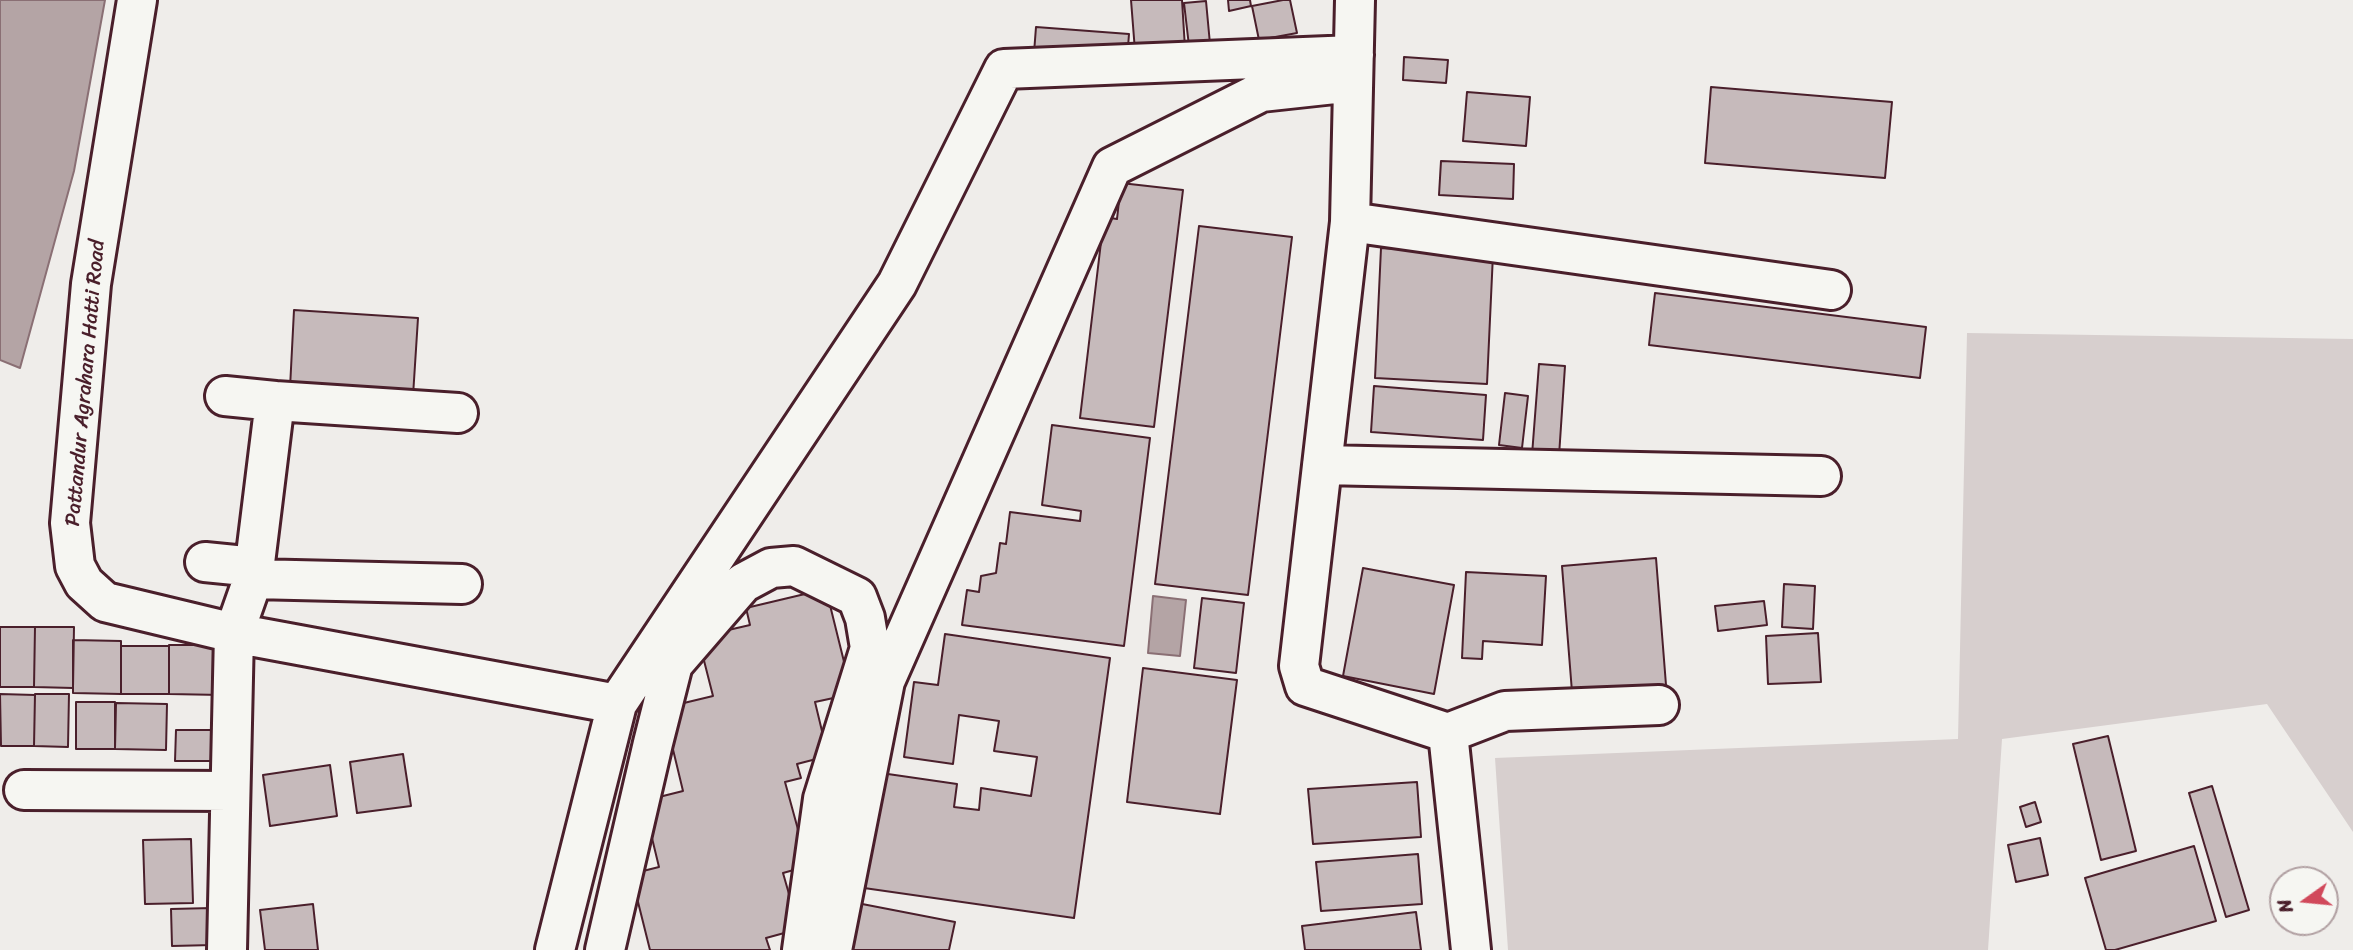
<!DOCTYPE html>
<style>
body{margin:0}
#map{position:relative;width:2353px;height:950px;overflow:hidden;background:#efedea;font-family:Sriracha,sans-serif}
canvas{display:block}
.north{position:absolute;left:2269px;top:866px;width:70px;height:70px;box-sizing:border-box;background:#f6f6f2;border:2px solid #b1a0a2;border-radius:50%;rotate:255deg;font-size:19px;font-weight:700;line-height:28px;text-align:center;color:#4a1f2b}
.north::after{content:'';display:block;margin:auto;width:24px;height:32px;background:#d1495b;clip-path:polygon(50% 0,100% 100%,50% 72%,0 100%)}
</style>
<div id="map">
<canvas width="2353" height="950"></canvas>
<div class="north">N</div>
</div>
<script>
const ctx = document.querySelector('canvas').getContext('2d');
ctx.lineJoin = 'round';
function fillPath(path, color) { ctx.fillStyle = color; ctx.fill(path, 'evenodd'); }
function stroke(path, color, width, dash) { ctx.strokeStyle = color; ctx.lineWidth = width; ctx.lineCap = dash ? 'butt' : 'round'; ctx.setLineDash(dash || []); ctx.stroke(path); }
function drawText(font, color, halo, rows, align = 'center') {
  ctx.font = font + ' Sriracha,sans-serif'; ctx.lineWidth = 7; ctx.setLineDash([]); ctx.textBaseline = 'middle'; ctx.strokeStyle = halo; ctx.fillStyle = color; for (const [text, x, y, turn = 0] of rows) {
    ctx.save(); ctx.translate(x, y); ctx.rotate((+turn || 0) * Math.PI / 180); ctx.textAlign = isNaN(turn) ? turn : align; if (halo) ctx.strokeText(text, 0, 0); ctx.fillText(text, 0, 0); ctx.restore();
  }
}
fillPath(new Path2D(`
 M1967 333 2353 339V832L2267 704 2002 739 1988 950H1508L1495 758 1958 739Z`), '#d7cfce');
const water = new Path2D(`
 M0 0H105L74 171 20 368 0 360Z
 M1153 596 1186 600 1180 656 1148 653Z`);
fillPath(water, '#b4a4a5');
stroke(water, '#8a6f74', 2);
const building = new Path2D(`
 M1131 0H1182L1185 48 1135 51Z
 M1228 0H1250L1251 6 1229 11Z
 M1283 0H1290L1297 33 1259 40 1252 6Z
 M1206 1 1210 44 1189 46 1184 3Z
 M1036 27 1129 34 1127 60 1034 53Z
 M1404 57 1448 60 1446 83 1403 80Z
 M1711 87 1892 102 1885 178 1705 163Z
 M1467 92 1530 97 1526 146 1463 141Z
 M1441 161 1514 164 1513 199 1439 195Z
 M1121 183 1183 190 1154 427 1080 418 1104 217 1117 219Z
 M1199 226 1292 237 1248 595 1155 584Z
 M1381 248 1493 254 1487 384 1375 378Z
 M1655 293 1926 327 1920 378 1649 345Z
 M294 310 418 318 413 396 290 388Z
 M1539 364 1565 366 1559 456 1532 455Z
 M1374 386 1486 395 1483 440 1371 432Z
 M1505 393 1528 396 1522 448 1499 445Z
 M1052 425 1150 438 1124 646 962 625 967 590 979 592 981 576 996 573 1000 543 1006 544 1010 512 1080 521 1081 511 1042 505Z
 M1656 558 1666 685 1572 692 1562 566Z
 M1363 568 1454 585 1434 694 1343 676Z
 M1466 572 1546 576 1542 645 1483 641 1482 659 1462 658Z
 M1784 584 1815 586 1813 629 1782 627Z
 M826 589 852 694 815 702 828 756 797 764 801 778 785 782 808 866 783 873 799 929 766 938 770 950H650L631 874 659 867 643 801 683 791 663 708 713 696 698 637 750 625 746 608Z
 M1202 598 1244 603 1236 673 1194 668Z
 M1764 601 1767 625 1718 631 1715 606Z
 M0 627H35L34 687H0Z
 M35 627H74L73 688 34 687Z
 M1818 633 1821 682 1768 684 1766 636Z
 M945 634 1110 658 1074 918 864 888 881 773 957 784 954 807 979 810 981 788 1031 796 1037 757 994 751 999 721 959 715 953 764 904 757 914 682 938 685Z
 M73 640 121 641V694L73 693Z
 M169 645H222V695L169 694Z
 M121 646H169V694H121Z
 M1143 668 1237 680 1220 814 1127 802Z
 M0 694 35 695 34 746H1Z
 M35 694H69L68 747 34 746Z
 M76 702H115V749H76Z
 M116 703 167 704 166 750 115 749Z
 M176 730H225L224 761H175Z
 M2108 736 2136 851 2101 860 2073 744Z
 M403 754 411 806 357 813 350 762Z
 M330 765 337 816 270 826 263 775Z
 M1417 782 1421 837 1313 844 1308 789Z
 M2212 786 2249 910 2226 917 2189 793Z
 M2035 802 2041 822 2026 827 2020 807Z
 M2040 838 2048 875 2016 882 2008 845Z
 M191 839 193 903 145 904 143 840Z
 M2194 846 2216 921 2115 950H2106L2085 878Z
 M1418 854 1422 904 1321 911 1316 862Z
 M857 903 955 922 949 950H847Z
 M313 904 318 950H265L260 910Z
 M212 908 213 945 172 946 171 909Z
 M1416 912 1421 950H1305L1302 926Z`);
fillPath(building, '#c6babb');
stroke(building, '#4a1f2b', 2);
const minor = new Path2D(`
 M137 0 91 284 70 523 75 566 84 583 105 602 234 633 227 950
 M1355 0 1350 222 1299 666 1305 686 1448 733 1471 950
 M1350 222 1831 290
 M225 396 275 401
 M458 413 275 401 253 579 234 633 617 704
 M1322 465 1821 476
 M205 562 255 567
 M253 579 462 584
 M1448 733 1505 711 1659 705
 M24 790 230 791
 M555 950 617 704 897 284 1004 69 1354 55
 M605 950 653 743 673 664 743 583 771 568 794 566 857 597 865 618 870 648 823 799 802 950
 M832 950 885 681 1112 167 1261 92 1353 82`);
stroke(minor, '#4a1f2b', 44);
stroke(minor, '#f6f6f2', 38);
drawText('21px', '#4a1f2b', '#f6f6f2', [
 ["Pattandur Agrahara Hatti Road",86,383,-85]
]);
</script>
